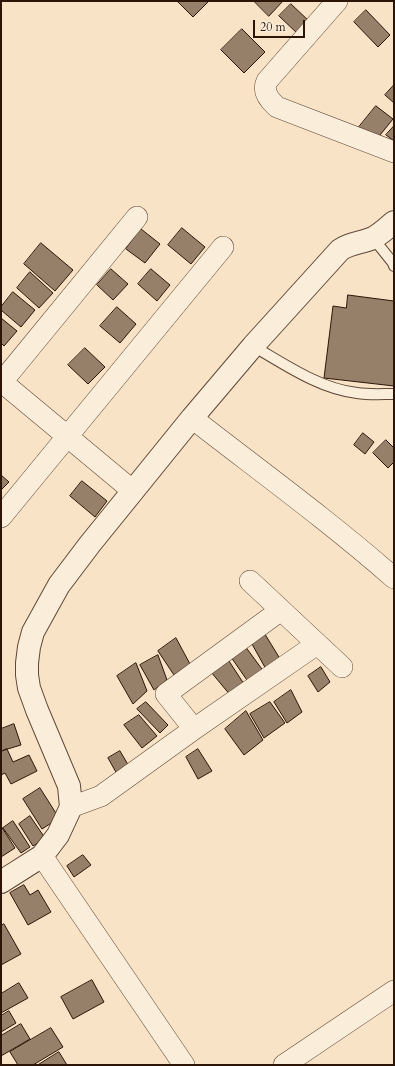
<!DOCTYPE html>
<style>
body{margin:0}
#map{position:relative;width:395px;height:1066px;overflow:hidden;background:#f8e3c6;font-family:Cardo,serif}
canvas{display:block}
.frame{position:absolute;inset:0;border:2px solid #2c1507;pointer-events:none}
.scale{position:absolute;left:253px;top:20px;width:52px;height:18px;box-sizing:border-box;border:2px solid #2c1507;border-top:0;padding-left:5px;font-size:12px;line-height:14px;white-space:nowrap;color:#2c1507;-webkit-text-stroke:3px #faedda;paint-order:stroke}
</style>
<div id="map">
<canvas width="395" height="1066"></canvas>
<div class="frame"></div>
<div class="scale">20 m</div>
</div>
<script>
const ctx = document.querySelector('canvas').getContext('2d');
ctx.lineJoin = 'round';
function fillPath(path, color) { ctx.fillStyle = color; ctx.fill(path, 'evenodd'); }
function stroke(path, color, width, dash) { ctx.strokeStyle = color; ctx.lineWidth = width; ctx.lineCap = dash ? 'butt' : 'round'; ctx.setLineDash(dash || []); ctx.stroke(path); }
const building = new Path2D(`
 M179 1H209L193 17 178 2Z
 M254 1H283L269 16Z
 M291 4 310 22 298 34 279 16Z
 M366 10 390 35 378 47 354 22Z
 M242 29 265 52 244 73 221 50Z
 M394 85V103L385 95Z
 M376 106 393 119 376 140 359 127Z
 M394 126V141L386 135Z
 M182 228 205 247 191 264 168 245Z
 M141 229 160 244 145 263 126 249Z
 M41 243 73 270 55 291 24 264Z
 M111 269 128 284 113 300 97 285Z
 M151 269 170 285 157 301 138 284Z
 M30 272 53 293 39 308 17 288Z
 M13 292 35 310 21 327 1 310V307Z
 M348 295 394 301V386L324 378 333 306 346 308Z
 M117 307 136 324 120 343 100 326Z
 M1 318 17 331 4 346 1 343Z
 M85 348 105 367 88 384 68 365Z
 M363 433 374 442 365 454 354 445Z
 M386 440 394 448V462L388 468 373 453Z
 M1 475 9 482 1 490Z
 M82 481 107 501 95 517 70 496Z
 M263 631 282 662 267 671 252 644Z
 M176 638 190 664 174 675 158 651Z
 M245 646 264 672 249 683 231 657Z
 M158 655 167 680 154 690 140 665Z
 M227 658 244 684 231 696 211 672Z
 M136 663 147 691 133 704 117 676Z
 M321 667 330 682 318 692 308 676Z
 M291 690 302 712 287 723 274 702Z
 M146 702 168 725 160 733 137 709Z
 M270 702 285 723 264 738 250 714Z
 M246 711 263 740 244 755 225 729Z
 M139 715 157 736 142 748 124 725Z
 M14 724 21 745 1 751V729Z
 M7 749 13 762 29 755 37 771 11 784 5 773 1 775V752Z
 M198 749 212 771 198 779 186 757Z
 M120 751 130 768 117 774 108 758Z
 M40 788 59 818 42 829 23 799Z
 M30 816 45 838 33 846 19 824Z
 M13 821 30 847 21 853 3 828Z
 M1 826 15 848 1 857Z
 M83 855 91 865 74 877 67 866Z
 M24 885 30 895 38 890 51 912 28 925 10 893Z
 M4 924 21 954 1 965V926Z
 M92 980 104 1002 73 1019 61 997Z
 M19 983 28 998 1 1013V994Z
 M9 1011 16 1023 1 1032V1016Z
 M21 1024 30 1039 1 1056V1036Z
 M51 1028 63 1047 33 1065H18L10 1052Z
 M59 1052 67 1065H38Z`);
fillPath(building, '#96806a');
stroke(building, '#2c1507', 1);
const service = new Path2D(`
 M373 238 393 263 394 266
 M253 346C284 364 320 389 357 393 369 395 382 394 394 394`);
const minor = new Path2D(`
 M337 1 267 81C262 91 269 100 277 107L394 152
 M2 382 133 491
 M1 383 137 217
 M192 418C260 471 329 521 394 578
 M1 517 223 247
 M250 581 342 667
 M194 729 166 694 281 610
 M71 807 101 796 194 729 317 644
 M42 856 184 1065
 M284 1065 394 991`);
const tertiary = new Path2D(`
 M1 882 42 856 58 835 71 807 69 786 37 710 29 688 27 675V663L29 647 33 632 59 585 90 544 192 418 253 346 340 250C350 243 362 243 373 238 381 234 388 227 394 222`);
stroke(service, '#5f4837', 12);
stroke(minor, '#5f4837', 22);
stroke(tertiary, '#5f4837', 24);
stroke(service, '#faedda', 10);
stroke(minor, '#faedda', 21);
stroke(tertiary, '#faedda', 22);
</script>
